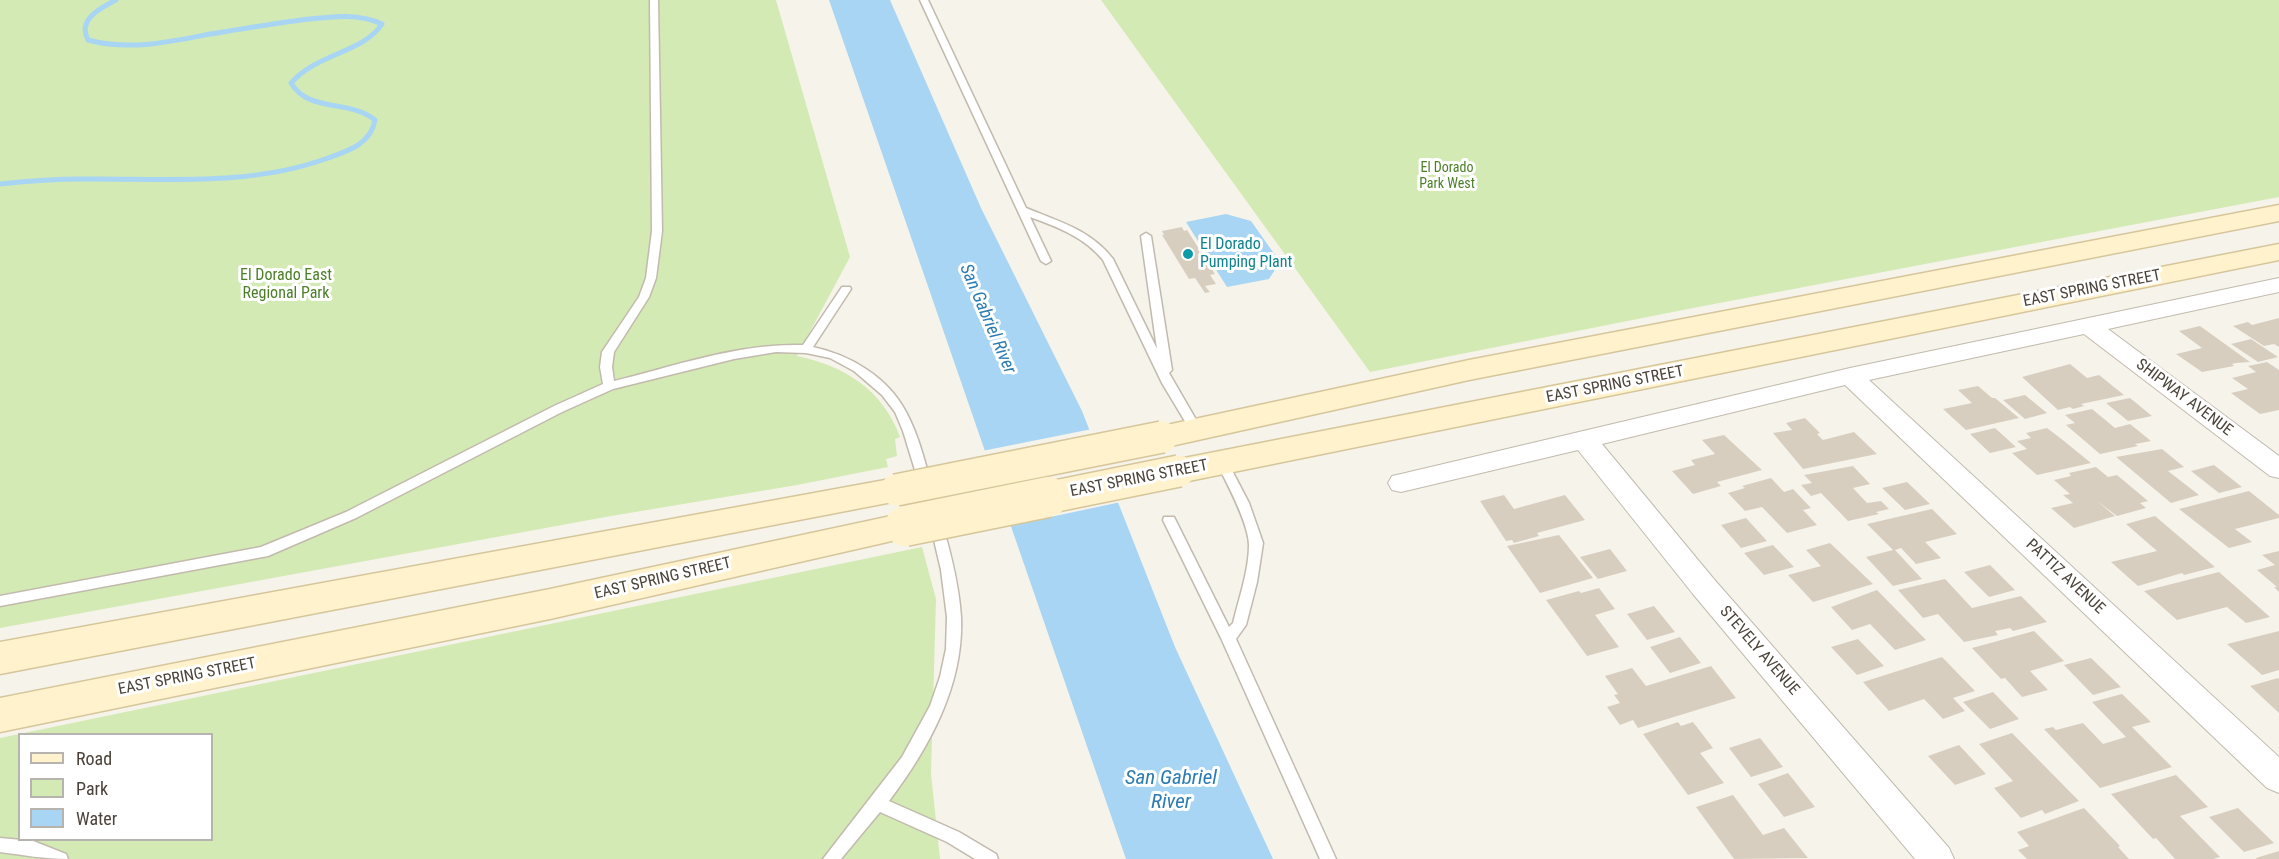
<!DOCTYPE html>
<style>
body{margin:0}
#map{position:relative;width:2279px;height:859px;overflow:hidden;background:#f6f3eb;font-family:"Roboto Condensed",sans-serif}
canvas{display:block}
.legend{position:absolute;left:18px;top:733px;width:195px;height:108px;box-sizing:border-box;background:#fff;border:2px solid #b7b4b0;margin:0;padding:8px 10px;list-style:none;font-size:18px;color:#4b4339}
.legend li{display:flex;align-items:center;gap:12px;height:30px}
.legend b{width:30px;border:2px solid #b7b4b0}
</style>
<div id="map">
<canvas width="2279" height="859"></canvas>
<ul class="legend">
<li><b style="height:8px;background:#fff2cc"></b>Road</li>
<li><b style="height:16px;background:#d3eab4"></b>Park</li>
<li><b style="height:16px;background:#a8d5f3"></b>Water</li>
</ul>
</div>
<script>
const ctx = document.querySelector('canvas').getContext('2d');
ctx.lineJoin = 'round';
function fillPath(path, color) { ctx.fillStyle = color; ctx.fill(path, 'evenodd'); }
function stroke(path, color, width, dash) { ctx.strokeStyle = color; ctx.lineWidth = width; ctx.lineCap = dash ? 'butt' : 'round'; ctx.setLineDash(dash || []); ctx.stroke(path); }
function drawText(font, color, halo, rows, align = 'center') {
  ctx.font = font + ' "Roboto Condensed",sans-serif'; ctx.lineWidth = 6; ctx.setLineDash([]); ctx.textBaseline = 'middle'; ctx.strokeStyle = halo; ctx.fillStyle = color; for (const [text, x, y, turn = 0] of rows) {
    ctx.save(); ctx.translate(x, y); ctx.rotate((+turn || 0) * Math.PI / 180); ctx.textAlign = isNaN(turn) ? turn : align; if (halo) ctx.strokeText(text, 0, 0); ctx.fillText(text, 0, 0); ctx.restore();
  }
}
fillPath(new Path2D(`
 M0 0H776L850 257 797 356C845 366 883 390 900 437L895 439 897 456 886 459 888 467 797 485 611 516 0 628Z
 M1101 0H2279V197L1693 308 1370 372Z
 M922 547 936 599 931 774 940 859H0V738ZM20 734H212V840H20Z`), '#d3eab4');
fillPath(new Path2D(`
 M829 0H890L981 208 1082 411 1175 647 1273 859H1126Z
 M1226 214 1251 221 1280 262 1269 279 1227 287 1186 222Z`), '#a8d5f3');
fillPath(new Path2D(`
 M1092 429 1121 502 1008 526 982 451Z`), '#f6f3eb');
stroke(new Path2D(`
 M0 184C28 181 55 179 82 179 165 178 249 187 328 158 348 151 371 144 375 120 349 99 309 113 291 83 317 53 363 53 382 24 357 12 328 17 301 20 271 24 241 29 210 34 169 42 129 51 88 40 77 20 100 8 116 0`), '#a8d5f3', 5);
fillPath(new Path2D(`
 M1182 227 1184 231 1187 230 1215 274 1210 275 1216 284 1205 286 1210 292 1205 293 1195 278 1189 279 1162 235H1164L1162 231Z
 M2279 318V347L2274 344 2264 346 2233 326 2248 322 2252 325Z
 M2200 326 2250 362 2236 363 2232 364 2234 366 2202 372 2176 354 2202 348 2179 331Z
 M2251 339 2278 357 2258 362 2231 344Z
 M2267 362 2279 370V410L2260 414 2231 393 2248 389 2232 378 2256 372 2248 366Z
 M2070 364 2087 378 2099 375 2124 395 2081 404 2084 406 2073 409 2070 407 2058 410 2022 377Z
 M1978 386 1992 398H1995L2019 418 1966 430 1943 409 1972 403 1958 390Z
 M2025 395 2047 413 2025 419 2003 400Z
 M2130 398 2152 416 2128 421 2106 403Z
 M2092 409 2115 428 2130 424 2151 441 2135 444 2138 446 2100 454 2066 425 2075 423 2065 415Z
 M1805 418 1820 433 1817 434 1823 440 1854 432 1877 454 1803 469 1773 433 1792 430 1786 423Z
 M1995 428 2016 447 1990 453 1970 434Z
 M2047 428 2064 441 2091 463 2037 475 2012 453 2027 449 2017 441 2031 438 2026 433Z
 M1724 435 1762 470 1717 482 1721 486 1693 494 1672 471 1695 465 1691 460 1715 454 1702 440Z
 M2162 449 2184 467 2168 471 2199 495 2171 503 2116 457Z
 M2214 465 2242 487 2219 493 2191 471Z
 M1853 466 1870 484 1853 488 1867 503 1881 501 1889 509 1876 512 1879 514 1848 521 1821 493 1811 496 1801 485 1812 483 1804 475Z
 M2096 467 2108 477 2117 475 2148 501 2140 503 2146 508 2117 516 2097 501 2115 516 2074 528 2051 508 2073 503 2063 495 2070 494 2054 480 2071 476 2069 473Z
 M1771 478 1784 492 1793 489 1811 508 1803 510 1817 525 1787 533 1762 507 1745 511 1728 493 1745 488 1742 486Z
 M1907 482 1930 504 1905 510 1882 488Z
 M2249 491 2279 515V518L2235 529 2252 542 2229 548 2179 509Z
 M1504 495 1514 509 1565 495 1585 520 1537 533 1539 536 1514 543 1512 540 1506 541 1480 501Z
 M1932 509 1957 534 1925 542 1941 558 1916 564 1901 548 1895 550 1922 579 1893 586 1866 557 1893 550 1867 524Z
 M2155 516 2215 567 2184 575 2182 573 2138 586 2111 562 2157 551 2126 524Z
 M1746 518 1767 541 1741 548 1721 525Z
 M1559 535 1593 578 1540 593 1507 546Z
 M1830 543 1873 584 1813 602 1788 575 1821 566 1806 550Z
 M1773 545 1794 567 1764 575 1744 553Z
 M1610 549 1627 571 1598 579 1580 557Z
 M2279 551V592L2274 587H2277L2257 570 2275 565 2262 555Z
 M1990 565 2015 590 1989 597 1964 572Z
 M2219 572 2270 617 2246 623 2227 607 2177 620 2144 591Z
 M1945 579 1972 608 2021 596 2047 622 2013 631 2010 628 1995 631 1998 635 1964 642 1938 614 1923 618 1898 590Z
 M1599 588 1615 609 1595 615 1619 647 1587 656 1546 600 1579 591 1581 593Z
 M1877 590 1926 640 1895 650 1870 624 1852 630 1831 607Z
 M1654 606 1675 632 1647 640 1627 614Z
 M2034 631 2064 661 2030 671 2048 690 2022 697 2005 678 2001 679 1972 648Z
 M2279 631V670L2262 675 2227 644Z
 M1680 637 1701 663 1670 673 1650 647Z
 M1858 639 1884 666 1857 675 1831 647Z
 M1942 657 1975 691 1953 698 1965 711 1943 719 1924 699 1889 711 1863 682Z
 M2091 658 2121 687 2093 695 2064 665Z
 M1711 666 1736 698 1638 728 1633 720 1620 725 1607 707 1620 703 1614 695 1618 694 1605 676 1632 668 1646 686Z
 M2278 678 2279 679V713L2250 686Z
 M1993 692 2019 719 1990 729 1963 702Z
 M2122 694 2151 722 2132 727 2172 767 2100 788 2044 729 2053 727 2056 730 2083 723 2103 744 2126 737 2092 702Z
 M1678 722 1681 726 1693 722 1713 748 1700 753 1724 783 1688 795 1643 734Z
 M2012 733 2079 801 2045 814 2042 810 2021 818 1994 788 2013 781 1979 744Z
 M1760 738 1783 767 1751 777 1729 748Z
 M1959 745 1986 774 1955 785 1928 756Z
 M1788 773 1815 807 1784 817 1758 784Z
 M2176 775 2208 807 2180 816 2220 857 2213 859H2175L2156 838 2153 839 2111 794Z
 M1733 795 1763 835 1784 828 1808 858 1734 859 1696 807Z
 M2084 808 2120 846 2118 847 2129 859H2027L2018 850 2029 846 2017 832Z
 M2238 808 2274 843 2244 852 2209 817Z
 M2279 851V859H2256V858Z`), '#d8cec0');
const service = new Path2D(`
 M650 0H658L662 231 656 278 649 297 614 352 612 367 614 381C675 366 739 343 803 345L842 287H850L851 289 813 347C850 355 888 377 906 412 918 434 924 459 931 483L929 486H921L919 483 903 431 895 412 882 395 854 371 830 358 806 353 776 352 734 359 613 389 562 412 356 518 268 556 0 606V596L261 547 346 512 554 406 603 384 600 367 602 352 639 297 646 278 652 231Z
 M920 0H928L1026 208C1058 221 1091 230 1113 259L1157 349 1141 236 1146 233 1151 236 1172 370 1169 373 1202 430 1200 433H1192L1162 383 1103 260C1084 237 1058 227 1030 217L1051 261 1046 264 1041 261Z
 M1222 458 1226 459 1249 503 1263 543 1257 582 1246 625 1236 639 1336 859H1320L1221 638 1163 520 1164 517H1174L1229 627 1233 623C1239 598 1249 570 1249 545 1249 524 1226 481 1216 462Z
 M936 518 941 520 942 523C951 554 959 585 961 617 964 685 929 748 889 801L959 832 996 854 998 859H975L947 842 880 812 841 859H823L902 757 930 706 940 677 946 649 947 617 941 570 930 523 931 520Z
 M0 838 33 841 66 854 68 859C45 859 23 855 0 852Z`);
const minor = new Path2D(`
 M2279 278V292L2108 329 2279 456V478L2270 476 2084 334 1869 380 2279 757V793L2267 788 1845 385 1602 444 1713 578 1949 848 1954 859H1915L1693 594 1578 450 1401 492 1392 490 1388 483 1392 476 1401 474 1850 368Z`);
const secondary = new Path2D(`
 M2279 205V221L1469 380 1162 448 1150 445 1145 437 1150 429 1162 426 1469 360Z
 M2279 244V260L1179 483 1167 480 1162 471 1167 462 1179 459Z
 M896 478 908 481 913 490 908 499 0 674V642Z
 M905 513 918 517 923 526 918 535 550 619 0 732V698L550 589Z`);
stroke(service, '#c2baad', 3);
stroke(minor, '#c2baad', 2);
stroke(secondary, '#d7c69b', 3);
fillPath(service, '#fff');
fillPath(minor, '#fff');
fillPath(secondary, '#fff2cc');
const secondaryBridgeFar1 = new Path2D(`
 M896 490 1162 437
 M1041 499 1179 471`);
const secondaryBridge = new Path2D(`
 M905 526 1048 497`);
stroke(secondaryBridgeFar1, '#d7c69b', 34, []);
stroke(secondaryBridge, '#d7c69b', 43, []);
stroke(secondaryBridgeFar1, '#fff2cc', 31);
stroke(secondaryBridge, '#fff2cc', 40);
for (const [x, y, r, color] of [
 [1188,254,6,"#0f9aa8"]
]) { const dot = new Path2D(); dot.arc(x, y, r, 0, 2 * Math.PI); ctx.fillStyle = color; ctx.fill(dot); stroke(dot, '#fff', 2); }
drawText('14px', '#4b8029', '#fff', [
 ["El Dorado",1447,168],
 ["Park West",1447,184]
]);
drawText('16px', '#0d838f', '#fff', [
 ["El Dorado",1200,245],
 ["Pumping Plant",1200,263]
], 'left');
drawText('16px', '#4b8029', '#fff', [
 ["El Dorado East",286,276],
 ["Regional Park",286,294]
]);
drawText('16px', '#4b4339', '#fff', [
 ["EAST SPRING STREET",2092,289,-11],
 ["EAST SPRING STREET",1615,385,-11],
 ["SHIPWAY AVENUE",2184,398,37],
 ["EAST SPRING STREET",1139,479,-11],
 ["PATTIZ AVENUE",2065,577,43],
 ["EAST SPRING STREET",663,579,-13],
 ["STEVELY AVENUE",1759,651,49],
 ["EAST SPRING STREET",187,677,-11]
]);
drawText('italic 18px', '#2c7cb2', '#fff', [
 ["San Gabriel River",987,319,67]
]);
drawText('italic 21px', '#2c7cb2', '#fff', [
 ["San Gabriel",1171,779],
 ["River",1171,803]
]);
</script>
